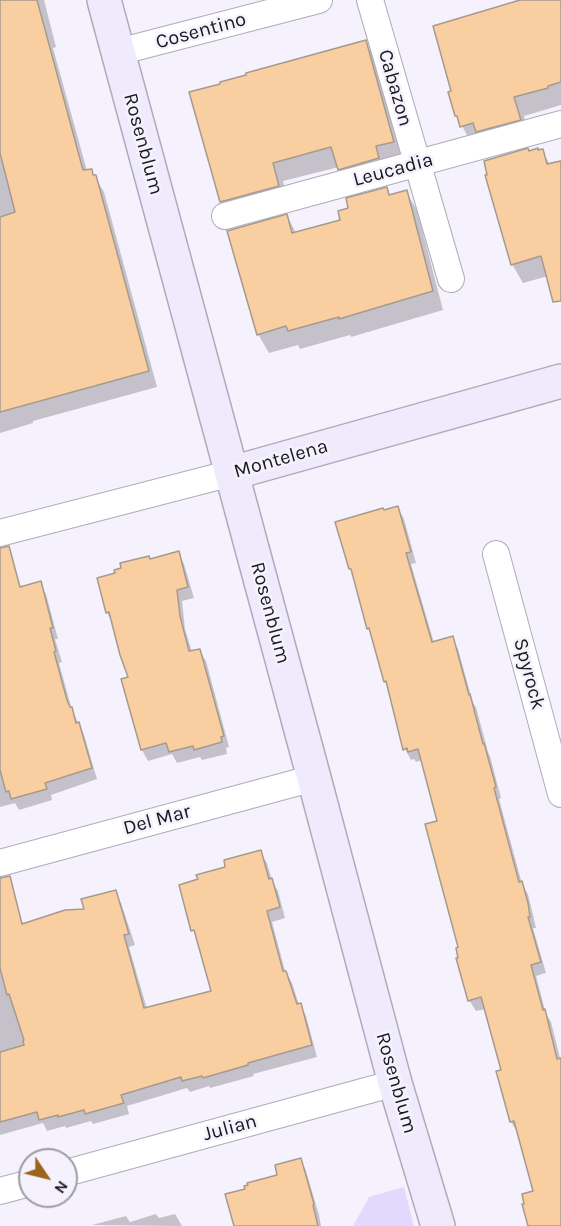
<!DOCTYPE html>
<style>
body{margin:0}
#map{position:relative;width:561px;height:1226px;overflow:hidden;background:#f5f2fd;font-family:Karla,sans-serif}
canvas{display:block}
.north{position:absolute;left:18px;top:1148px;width:60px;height:60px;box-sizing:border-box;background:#f5f2fd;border:2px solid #9d9ba4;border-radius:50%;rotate:125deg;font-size:16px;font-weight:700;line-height:24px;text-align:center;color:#19181e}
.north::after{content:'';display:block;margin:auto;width:21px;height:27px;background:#9b651e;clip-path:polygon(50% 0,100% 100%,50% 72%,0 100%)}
</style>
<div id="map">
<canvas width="561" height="1226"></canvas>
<div class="north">N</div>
</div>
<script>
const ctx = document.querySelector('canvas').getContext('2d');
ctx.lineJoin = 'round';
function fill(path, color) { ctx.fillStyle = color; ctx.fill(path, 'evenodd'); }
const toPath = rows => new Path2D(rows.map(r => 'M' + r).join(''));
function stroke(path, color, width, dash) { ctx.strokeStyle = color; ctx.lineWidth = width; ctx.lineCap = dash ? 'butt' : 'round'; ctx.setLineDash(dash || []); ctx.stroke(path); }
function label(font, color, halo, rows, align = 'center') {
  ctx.font = font + ' Karla,sans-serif'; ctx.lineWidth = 5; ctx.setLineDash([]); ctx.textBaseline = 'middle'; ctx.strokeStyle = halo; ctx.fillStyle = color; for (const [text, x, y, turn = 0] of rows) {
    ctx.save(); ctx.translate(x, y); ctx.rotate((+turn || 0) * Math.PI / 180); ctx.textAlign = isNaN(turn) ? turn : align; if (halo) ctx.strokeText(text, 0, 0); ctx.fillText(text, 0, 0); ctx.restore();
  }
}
const green = toPath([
 [404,1187,414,1226,353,1226,369,1197]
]);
const shadow = toPath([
 [0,0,44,0,56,47,53,48,87,171,91,171,104,192,157,387,33,421,33,423,0,433],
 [520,0,561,0,561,105,524,116,530,138,472,145,457,116,513,3,513,2],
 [365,42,376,61,403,160,350,188,339,167,283,181,289,204,232,220,221,202],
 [542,151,549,163,561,160,561,276,552,275,523,283,512,264,529,152],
 [386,189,390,196,406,192,417,210,443,310,351,337,350,335,300,349,298,345,269,353,258,334,287,216,296,233,342,221,350,209],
 [398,508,404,519,416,563,411,564,434,643,452,638,458,649,473,703,476,707,488,752,490,756,501,798,499,799,522,884,528,894,533,915,536,928,533,928,546,973,536,976,546,1014,551,1022,561,1062,561,1226,530,1226,535,1192,518,1133,511,1122,502,1071,486,1009,476,1011,469,1000,439,822,422,760,416,762,414,759,411,760,405,749,389,688,385,681,372,635,368,628,354,575,350,569,384,512],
 [178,553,184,564,194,598,182,601,185,629,192,652,199,650,206,661,229,747,226,748,227,754,202,760,200,757,177,763,172,754,148,761,142,750,130,678,113,623,107,613,99,579,117,574,150,560],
 [40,583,46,594,58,639,55,639,62,662,59,663,72,710,84,735,97,779,51,795,52,800,19,810,15,803,0,807,0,606],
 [260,852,267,863,272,881,278,891,285,918,272,922,285,971,292,983,299,1005,300,1005,306,1016,317,1057,253,1074,254,1076,210,1088,209,1086,190,1092,187,1088,127,1106,129,1114,93,1124,91,1121,66,1128,65,1126,47,1131,43,1123,0,1135,0,920,19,915,24,925,86,910,115,892,121,903,135,945,129,947,147,1009,212,992,199,940,193,930,227,868],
 [300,1160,306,1171,319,1215,321,1226,236,1226,247,1190,279,1176],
 [156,1214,159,1218,175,1214,182,1226,92,1225,126,1216,130,1222]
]);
const building = toPath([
 [0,0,37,0,83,170,92,169,93,175,96,175,149,371,0,412,0,217,15,212,0,153,0,0],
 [520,0,561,0,561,82,548,86,548,88,514,97,521,120,476,132,473,123,460,127,457,116,455,116,448,92,451,91,433,26,520,0],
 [366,40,394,142,376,146,379,158,338,170,331,147,273,163,279,186,220,202,189,92,220,84,220,82,246,75,246,73,366,40],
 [528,148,529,151,538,148,538,150,543,149,547,164,561,161,561,301,553,302,541,256,511,265,485,175,487,175,484,161,528,148],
 [387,187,389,195,407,190,433,291,339,319,339,317,288,331,286,326,257,335,227,231,287,214,292,233,340,220,338,211,348,208,346,198,387,187],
 [398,506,411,552,406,553,432,642,453,636,469,695,470,694,483,744,484,743,496,787,494,788,519,882,522,881,528,903,530,917,528,917,541,962,531,965,543,1010,545,1009,557,1059,561,1058,561,1226,528,1226,522,1204,524,1204,522,1194,533,1191,514,1121,510,1122,496,1071,501,1070,481,997,468,1001,456,958,458,958,456,948,458,947,425,824,437,821,418,749,408,752,407,748,403,750,386,681,384,682,369,628,367,629,351,569,349,569,335,522,383,508,384,510,398,506],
 [9,546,20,587,41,581,53,628,50,628,56,651,54,652,67,700,70,707,72,707,76,723,79,722,92,768,45,783,47,789,11,799,9,791,6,792,0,770,0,548,9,546],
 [179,551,188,587,177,590,180,616,189,651,200,649,224,736,221,737,222,742,194,750,193,746,169,752,166,743,141,750,121,679,128,677,120,655,109,612,106,613,97,578,115,573,114,570,121,568,120,563,149,556,150,559,179,551],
 [261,850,269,879,272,878,280,907,267,911,283,971,286,971,297,1004,301,1003,312,1045,248,1063,248,1065,203,1078,202,1076,182,1081,181,1077,121,1095,124,1103,85,1114,84,1110,58,1117,58,1115,39,1120,37,1112,0,1122,0,1052,24,1045,23,1041,24,1040,9,994,7,995,0,968,0,878,10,876,22,924,65,910,84,909,81,899,116,890,129,934,124,935,144,1008,211,991,194,930,191,931,179,885,198,879,196,875,225,867,224,860,261,850],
 [301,1158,314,1204,313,1205,318,1226,234,1226,225,1194,245,1189,244,1186,248,1185,247,1183,277,1175,275,1165,301,1158]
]);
const street = toPath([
 [370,0,451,279],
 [118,52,319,0],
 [225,216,561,124],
 [0,533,232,473],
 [496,554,561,794],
 [0,863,314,778],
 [66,1173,395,1083],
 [0,1191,30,1183]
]);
const secondary = toPath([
 [104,0,314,778,395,1083,438,1226],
 [232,473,561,381]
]);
const streetNames = [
 ["Cosentino",201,31,-15],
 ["Cabazon",395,88,74],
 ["Rosenblum",143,144,75],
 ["Leucadia",393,170,-15],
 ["Montelena",281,459,-16],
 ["Rosenblum",270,613,75],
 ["Spyrock",529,674,75],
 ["Del Mar",157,820,-15],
 ["Rosenblum",396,1083,74],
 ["Julian",230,1128,-15]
];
fill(green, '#e2d9fe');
fill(shadow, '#0003');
fill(building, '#f9cfa2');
stroke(building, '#a79a8d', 1.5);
stroke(street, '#aeabbb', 28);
stroke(secondary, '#aeabbb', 36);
stroke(street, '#fff', 26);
stroke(secondary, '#efebfd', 33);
label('20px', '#19181e', '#f5f2fd', streetNames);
</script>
